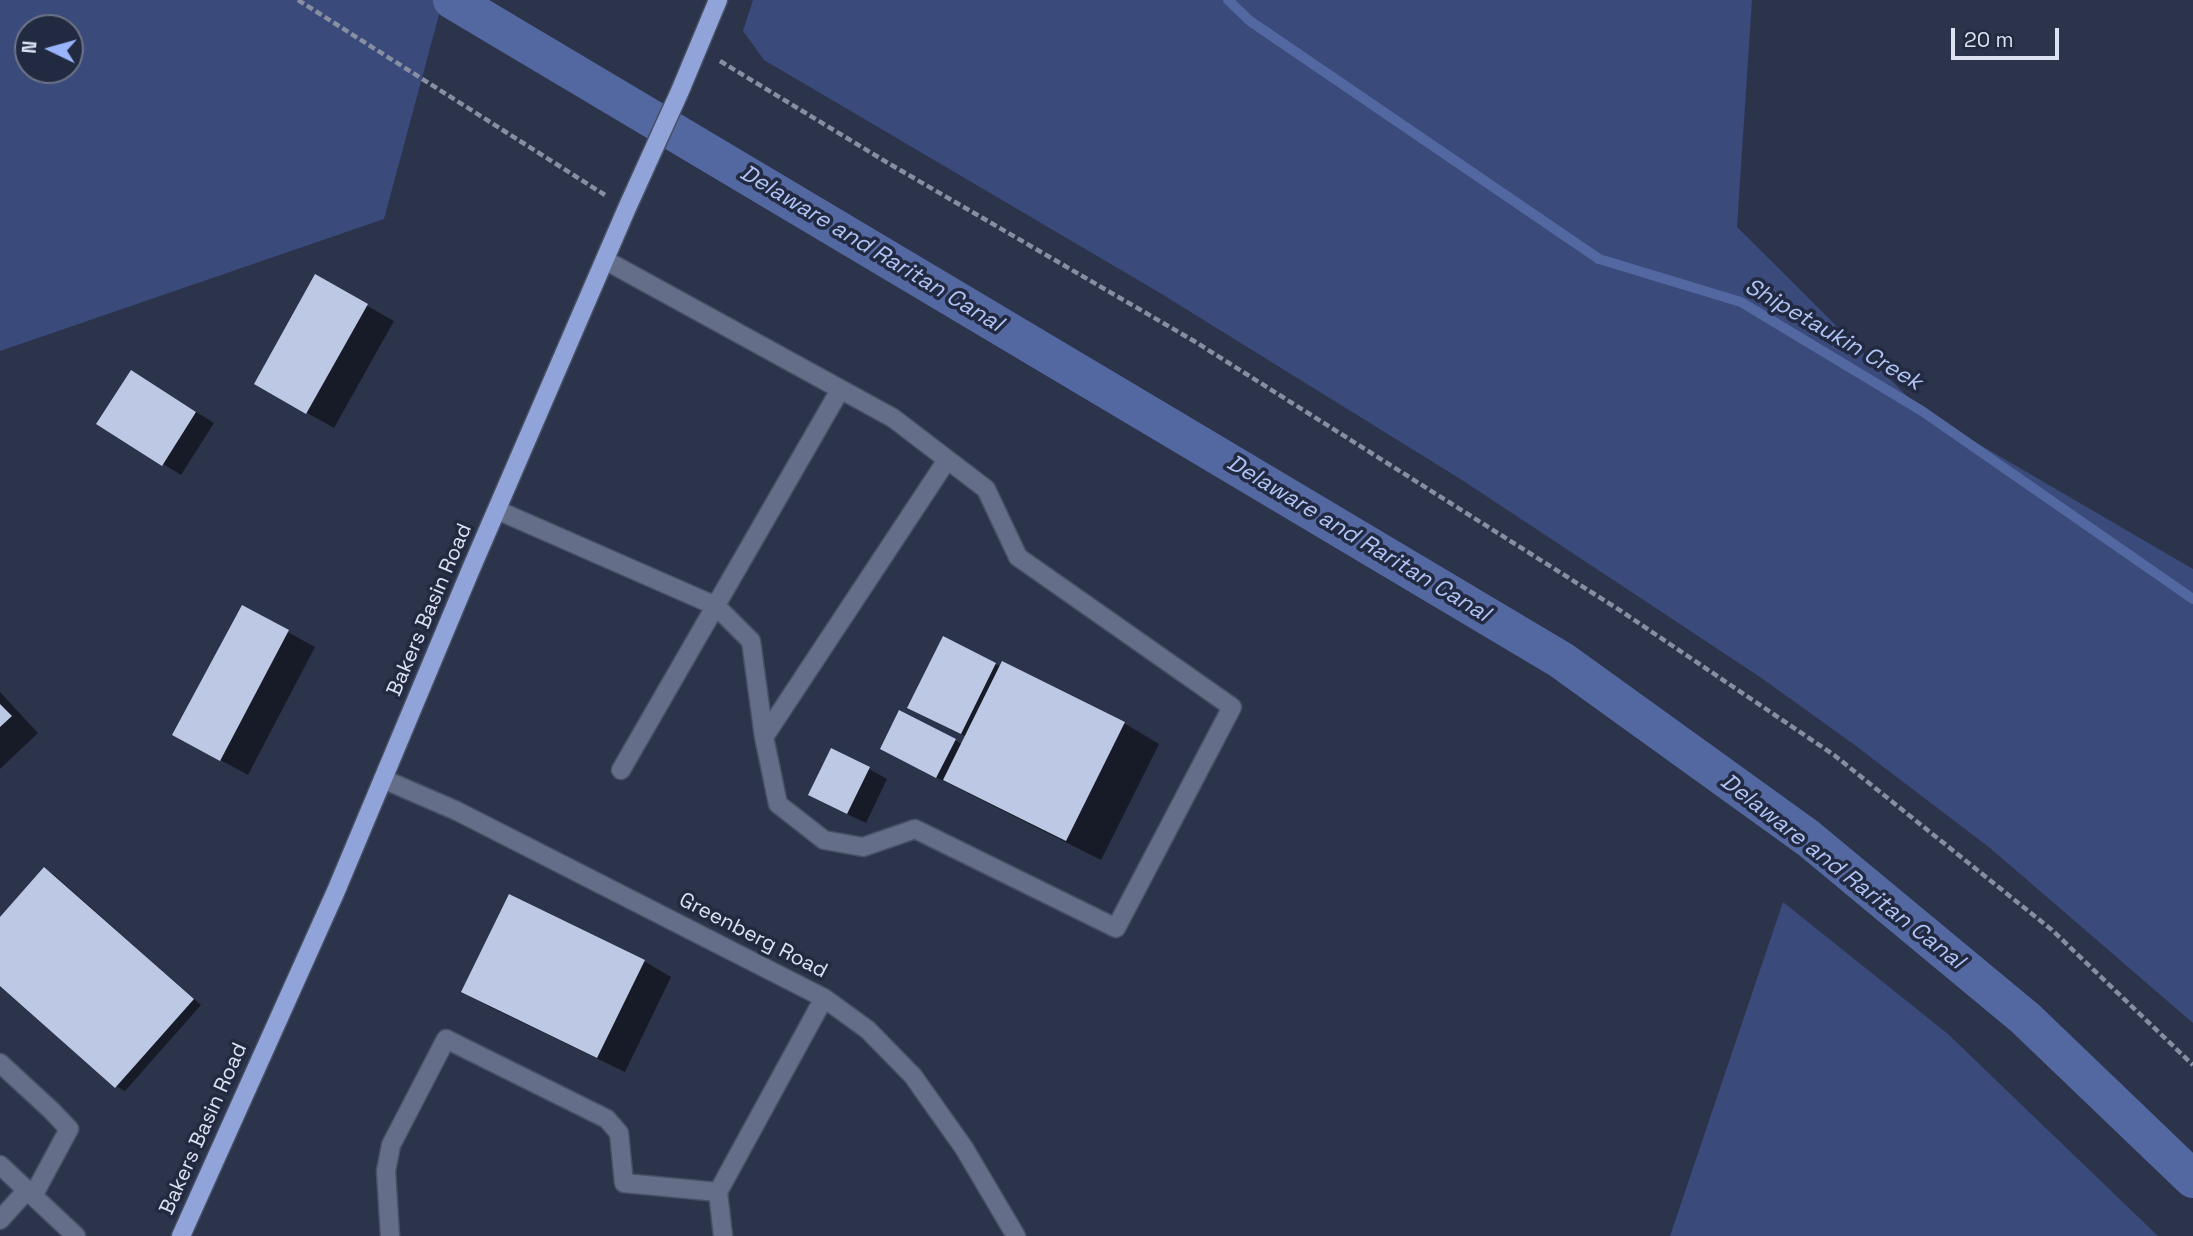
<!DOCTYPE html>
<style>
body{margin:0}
#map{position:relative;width:2193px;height:1236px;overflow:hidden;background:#2c344b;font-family:"Space Grotesk",sans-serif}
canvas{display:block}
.north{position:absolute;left:14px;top:14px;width:70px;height:70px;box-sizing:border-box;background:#222a41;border:2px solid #6c7487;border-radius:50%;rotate:275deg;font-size:19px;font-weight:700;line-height:28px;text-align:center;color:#dce2f1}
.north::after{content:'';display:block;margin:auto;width:24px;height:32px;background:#9ab5fd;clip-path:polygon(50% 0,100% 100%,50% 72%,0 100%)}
.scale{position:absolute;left:1951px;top:28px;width:108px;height:32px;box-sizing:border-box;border:4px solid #dce2f1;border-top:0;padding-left:9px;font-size:21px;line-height:24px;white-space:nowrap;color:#dce2f1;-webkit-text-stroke:5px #222a41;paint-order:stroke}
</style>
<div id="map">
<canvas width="2193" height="1236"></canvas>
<div class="north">N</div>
<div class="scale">20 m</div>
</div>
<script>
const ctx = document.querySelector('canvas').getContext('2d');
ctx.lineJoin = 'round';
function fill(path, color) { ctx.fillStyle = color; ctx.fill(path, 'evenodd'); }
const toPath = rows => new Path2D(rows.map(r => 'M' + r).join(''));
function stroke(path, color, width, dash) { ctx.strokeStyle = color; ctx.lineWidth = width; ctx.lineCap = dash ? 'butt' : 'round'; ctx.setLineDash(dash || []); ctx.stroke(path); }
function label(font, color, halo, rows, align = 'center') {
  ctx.font = font + ' "Space Grotesk",sans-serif'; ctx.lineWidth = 7; ctx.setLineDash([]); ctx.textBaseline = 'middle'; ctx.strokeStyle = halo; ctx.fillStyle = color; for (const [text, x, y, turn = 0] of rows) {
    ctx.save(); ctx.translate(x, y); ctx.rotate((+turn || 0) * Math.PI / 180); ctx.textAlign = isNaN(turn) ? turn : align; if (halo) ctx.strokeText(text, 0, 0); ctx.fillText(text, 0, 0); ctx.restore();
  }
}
const green = toPath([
 [0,0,443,0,384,219,0,351],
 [28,28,70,28,70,70,28,70],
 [753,0,1752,0,1737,227,1922,411,2193,569,2193,1023,1990,848,1852,743,1760,677,1462,480,1160,293,764,60,743,31],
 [1783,902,1948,1034,2158,1236,1670,1236]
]);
const shadow = toPath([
 [316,277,394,321,334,428,256,384],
 [132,372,214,423,181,475,99,424],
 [242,607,315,647,248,775,202,750],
 [943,638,1001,667,1124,723,1159,744,1101,860,900,759,955,740,963,745,967,737,928,718],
 [0,692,38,733,0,769],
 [869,769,887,779,866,823,828,805],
 [44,869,53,874,201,1005,125,1091,116,1086,0,983,0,919],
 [644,961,671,977,625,1072,490,1007,463,992]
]);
const stream = toPath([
 [1228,0,1250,21,1599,259,1741,302,1922,411,2193,599]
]);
const canal = toPath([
 [452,0,1561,660,1808,838,2025,1018,2193,1179]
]);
const building = toPath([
 [315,274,368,304,306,414,254,384],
 [131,370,196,412,162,466,96,424],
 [242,605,289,630,220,761,172,735],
 [943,636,996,663,961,734,907,708],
 [1002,661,1125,722,1066,841,943,780],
 [0,704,12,716,0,727],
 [899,710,956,739,936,778,880,749],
 [831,748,870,767,847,814,808,795],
 [44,867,194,999,115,1088,0,986,0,917],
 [509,894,645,960,597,1058,461,992]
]);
const path = toPath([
 [298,0,605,195],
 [720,61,888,163,1194,341,1618,609,1834,755,2052,930,2193,1065]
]);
const minor = toPath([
 [497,510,716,606,751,641,764,737,778,804,824,840,863,847,915,829,1116,928,1232,707,1018,557,986,489,893,418,605,260],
 [764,737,947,460],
 [621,770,840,390],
 [383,779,457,811,824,998,868,1030,913,1076,964,1148,1016,1236],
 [0,1063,51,1110,69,1129,33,1196],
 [0,1165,76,1236],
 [718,1192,723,1236],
 [0,1220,27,1190],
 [390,1236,386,1171,391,1145,446,1039,607,1119,619,1133,624,1183,718,1192,824,998]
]);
const major = toPath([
 [181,1236,336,891,471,569,627,208,680,91,718,0]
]);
const streetNames = [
 ["Bakers Basin Road",430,610,-67],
 ["Greenberg Road",753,936,27],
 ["Bakers Basin Road",204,1129,-66]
];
const waterNames = [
 ["Delaware and Raritan Canal",871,249,31],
 ["Shipetaukin Creek",1833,335,30],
 ["Delaware and Raritan Canal",1358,539,31],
 ["Delaware and Raritan Canal",1842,872,38]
];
fill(green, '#3a4a7a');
fill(shadow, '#0007');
stroke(stream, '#5367a0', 10);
stroke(canal, '#5367a0', 38);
fill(building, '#bdc8e5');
stroke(minor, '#485066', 21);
stroke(major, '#485066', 21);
stroke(path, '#878ea1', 4.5, [7, 3.5]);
stroke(minor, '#646e88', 18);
stroke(major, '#91a4d9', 18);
label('21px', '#dce2f1', '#222a41', streetNames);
label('italic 23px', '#b0c3f5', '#222a41', waterNames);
</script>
